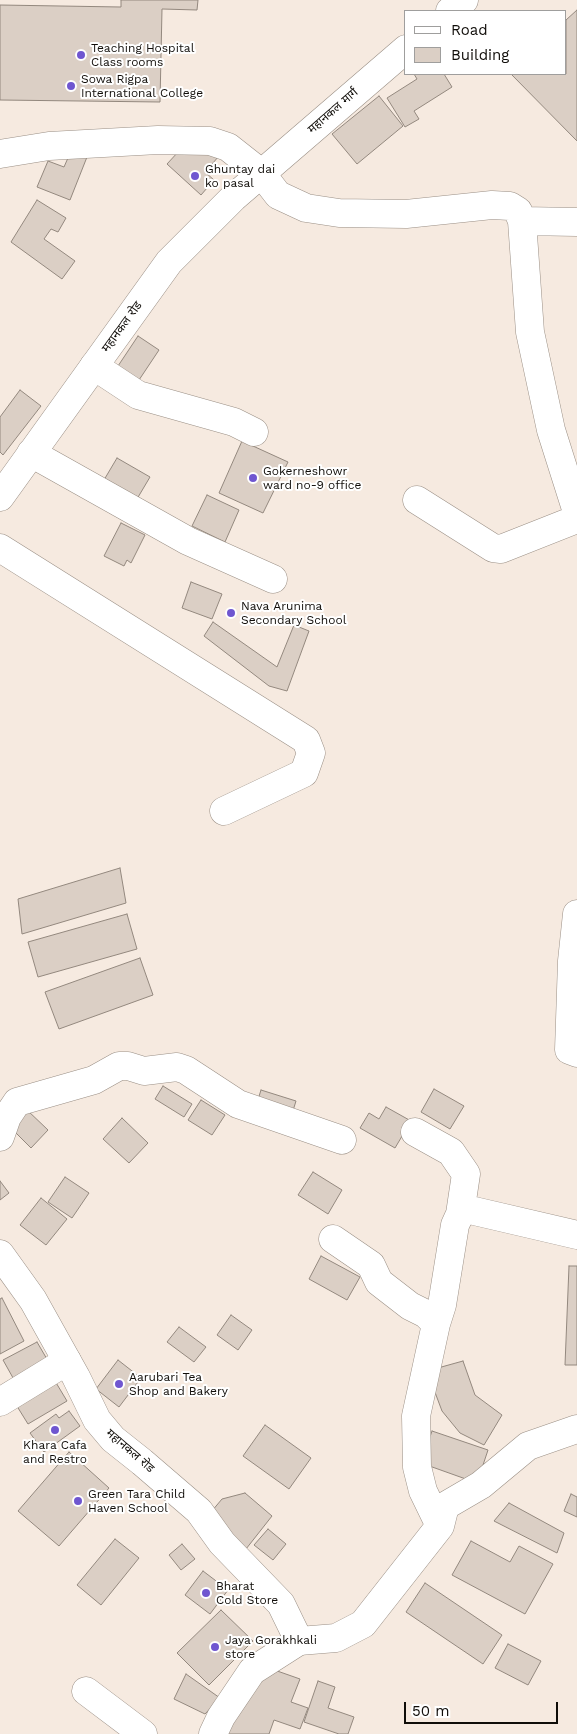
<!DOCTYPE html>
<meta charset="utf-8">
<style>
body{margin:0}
#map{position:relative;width:577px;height:1734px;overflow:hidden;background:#f6eae0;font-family:"Work Sans",sans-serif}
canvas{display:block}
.legend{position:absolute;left:404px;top:10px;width:162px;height:65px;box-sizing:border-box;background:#fff;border:1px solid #9f9e9d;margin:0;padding:6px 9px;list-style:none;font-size:15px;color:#100d09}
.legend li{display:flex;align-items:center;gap:10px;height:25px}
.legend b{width:25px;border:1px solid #9f9e9d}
.scale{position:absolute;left:404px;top:1702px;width:154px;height:22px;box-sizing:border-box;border:2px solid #100d09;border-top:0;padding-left:6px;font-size:15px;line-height:18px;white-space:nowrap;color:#100d09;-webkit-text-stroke:4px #fff;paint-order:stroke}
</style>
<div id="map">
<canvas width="577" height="1734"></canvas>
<ul class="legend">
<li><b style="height:6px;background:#fff"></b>Road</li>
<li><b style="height:14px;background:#dbcfc5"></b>Building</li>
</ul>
<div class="scale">50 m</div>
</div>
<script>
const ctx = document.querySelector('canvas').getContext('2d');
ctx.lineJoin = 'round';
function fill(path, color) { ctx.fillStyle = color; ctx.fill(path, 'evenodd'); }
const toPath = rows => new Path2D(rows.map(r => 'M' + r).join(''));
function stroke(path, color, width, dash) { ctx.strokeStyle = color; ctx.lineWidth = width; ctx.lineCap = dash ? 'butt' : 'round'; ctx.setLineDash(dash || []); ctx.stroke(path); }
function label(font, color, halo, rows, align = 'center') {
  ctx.font = font + ' "Work Sans","Noto Sans Devanagari",sans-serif'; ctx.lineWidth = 4; ctx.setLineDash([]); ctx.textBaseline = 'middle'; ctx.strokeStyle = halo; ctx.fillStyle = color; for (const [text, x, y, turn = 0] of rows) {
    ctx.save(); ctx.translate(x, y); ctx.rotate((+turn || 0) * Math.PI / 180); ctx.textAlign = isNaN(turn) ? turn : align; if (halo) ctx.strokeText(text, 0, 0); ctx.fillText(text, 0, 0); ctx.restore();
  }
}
const building = toPath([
 [121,0,198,0,197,10,162,9,160,102,0,100,0,5,121,7,121,0],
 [577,10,577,141,511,74,566,74,566,20,577,10],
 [414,74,444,74,452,87,414,111,419,119,405,127,387,98,417,79,414,74],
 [379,96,403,126,357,164,332,134,379,96],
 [71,151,87,157,70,200,37,187,48,161,64,167,71,151],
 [179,151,219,156,205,172,214,180,201,195,167,164,179,151],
 [37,200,66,218,58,232,51,229,44,239,75,261,62,279,11,242,37,200],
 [138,336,159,350,139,380,118,366,138,336],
 [20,390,41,406,3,455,0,452,0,417,20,390],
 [242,441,288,462,263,513,219,493,242,441],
 [117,458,150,477,134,504,101,485,117,458],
 [207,495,239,510,225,542,192,526,207,495],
 [121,523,145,535,131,563,127,560,124,566,104,556,121,523],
 [191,582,222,594,212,619,182,608,191,582],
 [213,622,277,667,294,625,309,631,287,691,269,686,204,636,213,622],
 [120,868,126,903,22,934,18,899,120,868],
 [127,914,137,949,38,977,28,942,127,914],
 [140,958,153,995,59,1029,45,992,140,958],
 [163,1086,192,1104,184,1117,155,1099,163,1086],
 [434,1089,464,1106,450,1129,421,1112,434,1089],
 [261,1090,296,1101,291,1117,256,1106,261,1090],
 [201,1100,225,1115,212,1135,188,1120,201,1100],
 [386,1107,411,1121,395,1148,360,1128,369,1113,379,1119,386,1107],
 [26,1109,48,1130,31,1148,9,1126,26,1109],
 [122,1118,148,1143,129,1163,103,1139,122,1118],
 [313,1172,342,1190,328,1214,298,1195,313,1172],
 [65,1177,89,1193,72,1218,48,1202,65,1177],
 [0,1181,9,1193,0,1200,0,1181],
 [41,1198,67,1219,46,1245,20,1225,41,1198],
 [321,1256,360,1277,347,1300,309,1279,321,1256],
 [569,1266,577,1266,577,1365,565,1365,569,1266],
 [2,1298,24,1341,0,1354,0,1299,2,1298],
 [231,1315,252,1330,238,1350,217,1335,231,1315],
 [179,1327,206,1347,194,1362,167,1342,179,1327],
 [37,1342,51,1366,17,1385,3,1360,37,1342],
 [118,1360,141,1378,119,1407,96,1389,118,1360],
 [463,1361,475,1395,502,1415,484,1445,460,1433,442,1411,427,1371,463,1361],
 [52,1376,67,1401,28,1424,15,1403,52,1376],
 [69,1411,80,1426,44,1452,30,1433,56,1414,59,1418,69,1411],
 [265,1425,311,1458,289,1489,243,1456,265,1425],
 [432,1431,488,1450,477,1483,421,1463,432,1431],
 [69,1452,109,1488,59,1546,18,1511,69,1452],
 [245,1493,272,1516,246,1549,206,1518,222,1499,245,1493],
 [571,1494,577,1497,577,1517,564,1511,571,1494],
 [509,1503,564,1533,557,1553,494,1521,509,1503],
 [268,1529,286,1544,273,1560,254,1545,268,1529],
 [115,1539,139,1558,101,1605,77,1585,115,1539],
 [471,1541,510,1562,519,1546,553,1564,525,1614,452,1575,471,1541],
 [182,1544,195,1559,181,1570,169,1555,182,1544],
 [203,1571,228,1590,210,1614,185,1595,203,1571],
 [425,1583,502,1635,483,1664,406,1612,425,1583],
 [221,1610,253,1641,209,1685,177,1653,221,1610],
 [508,1644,541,1661,528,1685,495,1668,508,1644],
 [263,1666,300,1679,291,1702,308,1708,300,1729,274,1720,269,1734,226,1734,263,1666],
 [186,1674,220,1698,205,1714,174,1699,186,1674],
 [318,1681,335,1687,328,1708,354,1717,348,1734,339,1734,304,1722,318,1681]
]);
const minor = toPath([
 [0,154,49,146,158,140,210,141,228,147,261,173,278,195,306,208,339,213,406,214,492,205,510,206,518,211,522,221,530,332,551,430,577,512],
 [522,221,577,222],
 [94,366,138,395,234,422,254,432],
 [31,453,188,541,273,579],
 [417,500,493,548,501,549,577,519],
 [0,548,306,740,311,753,304,773,224,811],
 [577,914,572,961,569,1050,577,1053],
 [415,1132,451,1152,466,1174,460,1214],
 [0,1137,7,1117,17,1102,94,1080,119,1066,128,1066,144,1071,177,1067,186,1070,238,1104,342,1140],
 [333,1239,371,1265,379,1282,410,1306,426,1314,436,1324,416,1416,417,1467,423,1491,440,1526],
 [436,1324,442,1305,455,1225,460,1214,470,1210,577,1235],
 [0,1402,67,1361],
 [299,1641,336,1638,363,1624,440,1526,445,1506,481,1485,528,1446,577,1429],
 [86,1691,143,1734]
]);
const major = toPath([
 [450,11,464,0],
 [0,497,169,262,233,198,406,49],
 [0,1254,33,1300,76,1377,97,1420,113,1439,142,1462,199,1511,222,1543,281,1604,299,1641,252,1671,221,1717,213,1734]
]);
const markers = [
 [81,55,5,"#6f56d0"],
 [71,86,5,"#6f56d0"],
 [195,176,5,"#6f56d0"],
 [253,478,5,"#6f56d0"],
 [231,613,5,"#6f56d0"],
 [119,1384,5,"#6f56d0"],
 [55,1430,5,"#6f56d0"],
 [78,1501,5,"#6f56d0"],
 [206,1593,5,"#6f56d0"],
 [215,1647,5,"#6f56d0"]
];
const poiNames = [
 ["Teaching Hospital",91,48],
 ["Class rooms",91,62],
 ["Sowa Rigpa",81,79],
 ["International College",81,93],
 ["Ghuntay dai",205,169],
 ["ko pasal",205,183],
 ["Gokerneshowr",263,471],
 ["ward no-9 office",263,485],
 ["Nava Arunima",241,606],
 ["Secondary School",241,620],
 ["Aarubari Tea",129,1377],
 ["Shop and Bakery",129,1391],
 ["Khara Cafa",55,1445,"center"],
 ["and Restro",55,1459,"center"],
 ["Green Tara Child",88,1494],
 ["Haven School",88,1508],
 ["Bharat",216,1586],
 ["Cold Store",216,1600],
 ["Jaya Gorakhkali",225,1640],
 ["store",225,1654]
];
const streetNames = [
 ["महानकल मार्ग",333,111,-41],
 ["महानकल रोड",122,327,-54],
 ["महानकल रोड",130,1451,41]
];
fill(building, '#dbcfc5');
stroke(building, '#93887e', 1);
stroke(minor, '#9a8f85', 29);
stroke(major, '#9a8f85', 29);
stroke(minor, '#fff', 28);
stroke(major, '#fff', 28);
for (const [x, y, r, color] of markers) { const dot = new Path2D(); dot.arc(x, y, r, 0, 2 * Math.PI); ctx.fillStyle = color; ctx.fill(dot); stroke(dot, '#fff', 2); }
label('12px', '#100d09', '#fff', poiNames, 'left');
label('12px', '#100d09', '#fff', streetNames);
</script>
